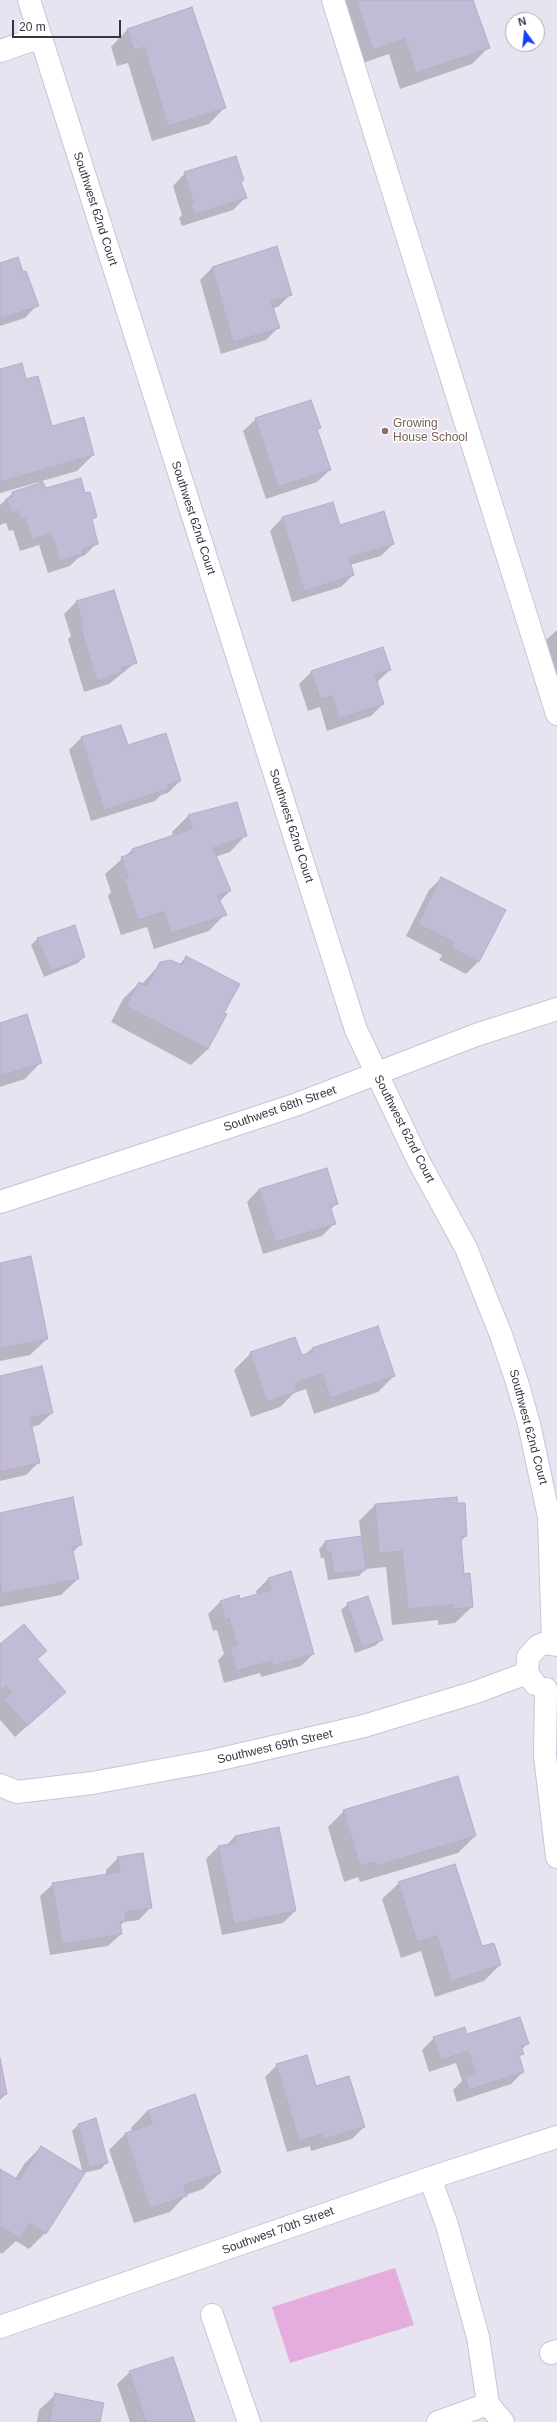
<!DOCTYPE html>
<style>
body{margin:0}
#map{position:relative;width:557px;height:2422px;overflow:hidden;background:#e8e3f1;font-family:Helvetica,sans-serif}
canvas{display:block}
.north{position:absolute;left:505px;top:12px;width:40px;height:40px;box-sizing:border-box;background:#fff;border:1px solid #afadb3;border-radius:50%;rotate:345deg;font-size:11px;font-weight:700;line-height:16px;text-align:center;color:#373342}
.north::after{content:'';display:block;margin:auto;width:14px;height:18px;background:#1640f4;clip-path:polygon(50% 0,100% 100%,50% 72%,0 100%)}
.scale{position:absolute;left:12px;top:20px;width:109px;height:18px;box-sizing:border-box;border:2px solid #373342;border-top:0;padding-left:5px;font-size:12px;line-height:14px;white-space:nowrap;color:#373342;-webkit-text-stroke:3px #fff;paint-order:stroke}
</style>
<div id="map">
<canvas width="557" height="2422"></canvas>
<div class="north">N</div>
<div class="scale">20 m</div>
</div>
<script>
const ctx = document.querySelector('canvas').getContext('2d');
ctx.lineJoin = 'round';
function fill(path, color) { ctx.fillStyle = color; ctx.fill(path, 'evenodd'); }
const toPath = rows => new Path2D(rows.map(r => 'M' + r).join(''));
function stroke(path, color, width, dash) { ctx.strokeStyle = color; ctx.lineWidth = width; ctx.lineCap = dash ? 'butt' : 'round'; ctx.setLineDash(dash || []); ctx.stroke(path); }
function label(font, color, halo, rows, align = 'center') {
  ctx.font = font + ' Helvetica,sans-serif'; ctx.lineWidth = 3; ctx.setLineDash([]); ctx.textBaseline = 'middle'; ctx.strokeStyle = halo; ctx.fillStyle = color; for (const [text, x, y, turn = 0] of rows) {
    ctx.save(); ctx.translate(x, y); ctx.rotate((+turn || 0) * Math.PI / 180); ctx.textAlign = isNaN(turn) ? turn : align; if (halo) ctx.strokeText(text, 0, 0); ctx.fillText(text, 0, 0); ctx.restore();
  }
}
const green = toPath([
 [395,2268,414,2325,290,2363,272,2307]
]);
const shadow = toPath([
 [334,0,472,0,489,47,472,64,400,89,389,54,357,65],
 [191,8,225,107,209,124,152,141,128,63,117,66,111,47,127,30],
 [185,173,240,183,245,198,233,210,182,226,179,218,182,215,173,186],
 [0,264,37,305,25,318,0,326],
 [212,268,291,294,279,306,272,309,278,328,266,340,221,354,200,280],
 [0,370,26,380,52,427,93,455,77,471,42,481,45,490,85,495,96,517,91,521,97,543,85,555,78,558,70,566,48,573,39,545,20,551,13,530,9,531,6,523,0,525,0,505,13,493,40,484,39,482,0,493],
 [256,419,320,428,317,431,330,470,317,482,266,499,243,431],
 [332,503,340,526,393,544,381,556,350,565,353,575,341,587,292,602,270,531,282,518],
 [76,602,135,663,109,684,84,692,68,639,71,636,64,614],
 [557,630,557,722,535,650],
 [383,649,390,670,376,683,383,704,371,716,327,731,320,707,308,711,299,684,311,672],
 [120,726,127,747,180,781,168,793,161,795,155,801,91,821,69,750,81,738],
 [188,816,246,835,230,852,215,857,230,891,219,902,225,914,209,931,154,949,147,927,121,935,108,896,111,892,105,874,132,850,173,836,172,832],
 [442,878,504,910,478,962,466,974,439,960,442,955,406,936,429,890],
 [74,927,84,957,78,963,44,977,31,945,37,939],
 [186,957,223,1014,208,1049,191,1065,111,1022,123,999,139,983,142,984,161,963,179,965],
 [0,1024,41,1062,25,1079,0,1087],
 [259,1189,337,1203,330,1210,334,1224,322,1236,263,1254,247,1202],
 [0,1264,47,1339,30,1355,0,1361],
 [377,1327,394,1376,378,1392,314,1414,306,1389,294,1393,280,1407,251,1417,234,1370,251,1353,301,1357,312,1349],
 [0,1377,52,1413,39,1425,31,1427,38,1463,26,1475,0,1481],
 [376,1504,456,1505,466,1536,460,1542,463,1575,472,1607,455,1623,438,1625,438,1620,392,1625,386,1567,366,1569,359,1576,328,1580,324,1558,321,1558,319,1549,325,1542,361,1537,359,1521],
 [0,1514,81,1544,72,1553,78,1579,61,1595,0,1607],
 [290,1572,313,1654,301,1666,261,1677,260,1673,224,1683,218,1660,224,1654,217,1630,213,1631,208,1614,220,1602,240,1600,257,1595,256,1591,268,1579],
 [348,1604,381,1640,375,1646,355,1653,341,1610],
 [0,1646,46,1651,37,1660,65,1692,15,1737,0,1720],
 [344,1811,475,1836,458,1853,360,1882,358,1877,344,1882,328,1827],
 [235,1836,295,1911,283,1923,222,1935,206,1859,218,1847,226,1846],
 [118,1858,151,1907,139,1920,124,1922,119,1926,121,1934,108,1946,50,1955,40,1896,53,1884,106,1875,106,1870],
 [399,1883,481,1948,500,1965,484,1981,435,1997,421,1951,401,1958,382,1899],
 [466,2035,527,2044,521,2050,523,2054,518,2058,523,2072,511,2084,457,2102,453,2090,462,2081,456,2063,429,2072,422,2050,434,2038],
 [0,2064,6,2094,0,2100],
 [277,2065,315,2087,364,2127,352,2139,311,2151,310,2146,287,2152,265,2077],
 [147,2111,220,2173,203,2189,186,2195,170,2212,134,2223,109,2150,126,2133,132,2131,131,2128],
 [96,2120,107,2162,101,2169,83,2173,45,2233,29,2249,16,2241,2,2254,0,2252,0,2170,15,2179,25,2163,41,2147,83,2174,72,2131,78,2125],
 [130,2372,194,2422,130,2422,117,2384],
 [56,2394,99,2422,37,2422,39,2410]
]);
const building = toPath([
 [356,0,473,0,490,48,416,73,405,39,373,50,356,0],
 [192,7,226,108,168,126,144,47,134,51,127,29,192,7],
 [236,156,244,180,241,182,247,198,194,215,191,205,194,204,184,172,236,156],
 [277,246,292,295,271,301,280,328,233,342,212,267,277,246],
 [18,257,23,272,26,271,39,306,0,319,0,263,18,257],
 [22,363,26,379,38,376,52,426,84,417,94,455,0,482,0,369,22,363],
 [311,400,321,428,317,429,331,470,278,487,255,418,311,400],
 [81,478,85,493,90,492,97,517,92,519,98,544,82,549,83,554,60,561,51,533,32,540,25,518,21,519,18,511,11,513,6,499,13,496,12,492,43,482,46,488,81,478],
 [333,502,340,525,384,511,394,544,349,558,354,575,304,591,282,517,333,502],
 [114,590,137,663,121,668,123,672,97,681,80,626,83,624,76,601,114,590],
 [383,647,391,670,375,675,384,704,339,719,332,696,320,699,311,671,383,647],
 [121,725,128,745,166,733,181,781,167,785,168,789,104,810,81,737,121,725],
 [237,802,247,836,213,848,231,891,217,895,227,915,171,933,164,912,138,920,124,879,128,877,121,857,133,853,132,849,192,829,188,815,237,802],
 [441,877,506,910,479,962,451,948,454,942,418,924,441,877],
 [75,925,85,957,51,971,37,938,75,925],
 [186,956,240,984,224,1013,227,1014,208,1049,126,1006,139,982,147,986,160,962,171,960,182,965,186,956],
 [27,1014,42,1063,0,1076,0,1023,27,1014],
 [327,1168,338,1204,330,1206,336,1224,275,1242,259,1189,327,1168],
 [31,1256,48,1339,0,1349,0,1263,31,1256],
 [378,1326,395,1376,330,1398,322,1374,295,1383,298,1391,267,1402,250,1352,295,1337,302,1355,313,1352,312,1348,378,1326],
 [42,1366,53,1413,30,1418,40,1463,0,1472,0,1376,42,1366],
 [73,1497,82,1545,72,1547,79,1579,2,1594,0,1582,0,1513,73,1497],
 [457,1497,457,1503,465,1503,467,1536,461,1537,464,1574,470,1573,473,1607,454,1609,454,1605,408,1609,402,1551,379,1553,375,1504,457,1497],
 [362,1536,366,1570,334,1574,331,1552,327,1552,325,1541,362,1536],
 [291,1571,314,1654,273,1666,272,1661,236,1671,230,1647,237,1645,229,1618,225,1619,220,1601,239,1595,240,1599,271,1590,268,1578,291,1571],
 [368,1596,383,1640,362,1647,347,1603,368,1596],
 [24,1624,47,1651,37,1659,66,1692,27,1726,4,1699,11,1693,6,1686,0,1691,0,1644,24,1624],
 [458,1776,476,1836,376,1866,375,1862,360,1866,343,1810,458,1776],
 [279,1827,296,1911,234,1924,218,1846,236,1843,235,1836,279,1827],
 [143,1853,152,1908,125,1912,126,1921,120,1922,122,1934,62,1944,52,1883,120,1872,117,1857,143,1853],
 [455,1864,482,1946,494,1943,501,1965,451,1981,437,1936,417,1942,398,1882,455,1864],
 [520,2017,529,2044,521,2046,524,2054,519,2055,524,2072,469,2090,465,2077,476,2074,468,2051,441,2060,433,2037,465,2027,467,2034,520,2017],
 [307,2055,316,2086,349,2076,365,2127,323,2139,322,2134,299,2141,276,2064,307,2055],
 [0,2058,7,2094,0,2096,0,2058],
 [195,2094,221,2173,184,2185,187,2196,150,2208,125,2133,152,2124,147,2111,195,2094],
 [96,2118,108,2163,89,2168,78,2124,96,2118],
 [41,2146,85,2173,46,2234,30,2223,20,2238,0,2226,0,2169,19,2180,41,2146],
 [173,2357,195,2422,146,2422,129,2371,173,2357],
 [55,2393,104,2403,100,2422,49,2422,55,2393]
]);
const minor = toPath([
 [29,0,356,1030,418,1160,466,1248,501,1335,517,1382,529,1424,549,1517,553,1644],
 [333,0,557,714],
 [0,51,41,37],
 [0,1202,295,1105,476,1035,557,1009],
 [535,1684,527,1673,528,1657,538,1646,545,1643,557,1645],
 [546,1689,545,1756,557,1857],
 [0,1785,17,1792,92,1783,212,1761,364,1726,476,1692,527,1673],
 [430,2178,447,2225,478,2337,488,2404],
 [212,2315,249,2422],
 [0,2327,430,2178,557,2137],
 [551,2353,557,2351],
 [438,2422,488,2404,503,2422]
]);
const markers = [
 [385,431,4,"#8d6e63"]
];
const streetNames = [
 ["Southwest 62nd Court",95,209,72],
 ["Southwest 62nd Court",193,518,72],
 ["Southwest 62nd Court",291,826,72],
 ["Southwest 68th Street",280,1109,-19],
 ["Southwest 62nd Court",404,1129,63],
 ["Southwest 62nd Court",528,1427,75],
 ["Southwest 69th Street",275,1747,-13],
 ["Southwest 70th Street",278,2231,-20]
];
const educationNames = [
 ["Growing",393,424],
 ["House School",393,438]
];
fill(green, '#e5acde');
fill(shadow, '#0003');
fill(building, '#c2bbd5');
stroke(building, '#b5accd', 1);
stroke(minor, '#cac3da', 24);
stroke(minor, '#fff', 22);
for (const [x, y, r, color] of markers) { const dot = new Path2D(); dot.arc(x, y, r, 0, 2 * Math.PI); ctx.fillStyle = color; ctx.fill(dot); stroke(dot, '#fff', 1.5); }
label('12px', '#373342', '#fff', streetNames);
label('12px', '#785e54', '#fff', educationNames, 'left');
</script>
